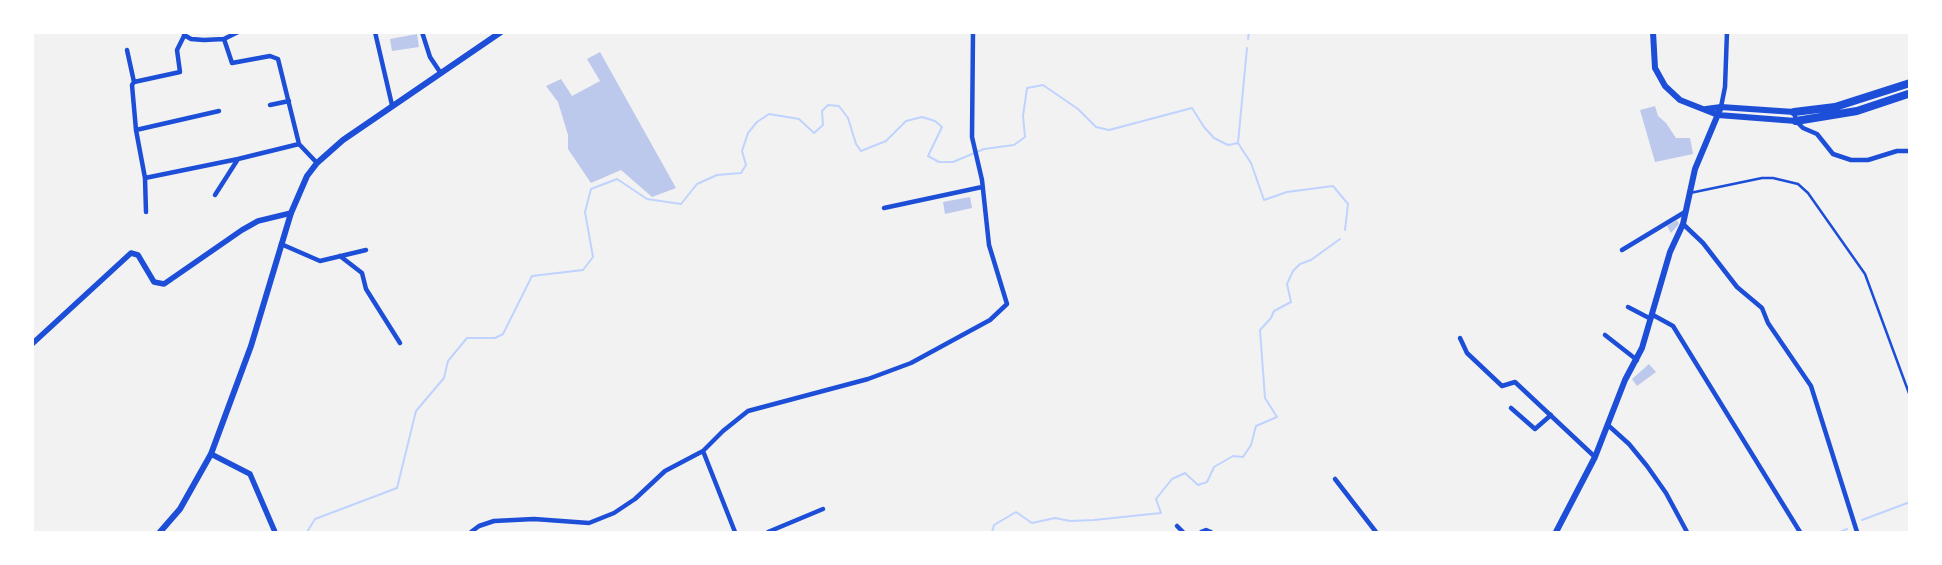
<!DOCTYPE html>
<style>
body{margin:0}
#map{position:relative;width:1942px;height:565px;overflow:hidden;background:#f2f2f2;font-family:Ubuntu,sans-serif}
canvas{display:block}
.frame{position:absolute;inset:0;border:34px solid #fff;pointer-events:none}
</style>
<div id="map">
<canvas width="1942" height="565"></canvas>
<div class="frame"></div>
</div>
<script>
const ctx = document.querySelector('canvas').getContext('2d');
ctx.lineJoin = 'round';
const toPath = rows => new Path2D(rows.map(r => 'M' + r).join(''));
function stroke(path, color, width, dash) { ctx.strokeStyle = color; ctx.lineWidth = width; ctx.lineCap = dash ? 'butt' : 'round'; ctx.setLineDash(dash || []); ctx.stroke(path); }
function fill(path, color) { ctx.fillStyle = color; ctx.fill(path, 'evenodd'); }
const stream = toPath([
 [1248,39,1249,32],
 [1238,143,1251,163,1264,200,1287,192,1333,186,1348,204,1345,230],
 [1238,143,1247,48],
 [1862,520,1910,502],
 [307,532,315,519,397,488,416,411,444,378,448,361,467,338,495,338,503,334,532,276,583,270,593,257,585,212,591,189,617,179,647,199,681,204,697,184,717,175,741,173,746,165,742,151,748,133,757,122,769,114,799,119,814,133,823,125,822,111,828,105,839,106,848,118,856,144,861,151,886,141,906,121,922,117,935,121,942,127,928,156,939,162,953,162,984,149,1014,145,1025,137,1023,116,1027,88,1043,85,1078,109,1096,127,1109,130,1192,108,1204,127,1214,138,1228,145,1238,143],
 [992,532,994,525,1016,512,1032,523,1055,518,1070,521,1094,520,1161,513,1156,499,1172,479,1185,473,1198,485,1207,482,1214,467,1233,456,1243,457,1251,445,1256,426,1277,417,1265,398,1260,330,1271,318,1274,311,1291,302,1287,284,1293,271,1300,264,1311,260,1340,239],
 [1840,532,1847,529]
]);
const building = toPath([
 [417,34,419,47,392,51,390,39],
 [600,52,676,188,652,197,621,170,591,183,568,149,568,135,558,102,546,86,561,79,572,96,600,81,587,59],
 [1655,106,1658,116,1666,123,1676,138,1690,138,1693,154,1655,162,1640,110],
 [970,197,972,208,945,214,943,202],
 [1677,220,1679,224,1671,233,1667,226],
 [1649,364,1656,372,1637,386,1632,379]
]);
const service = toPath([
 [1690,193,1762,178,1773,178,1798,184,1808,193,1865,274,1910,396]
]);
const minor = toPath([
 [375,32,392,105],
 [422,32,430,57,440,72],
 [184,35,191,39,204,40,224,39,238,32],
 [224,39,232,63,270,56,278,59,299,144,317,163],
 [127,50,134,82],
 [270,105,289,101],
 [1721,107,1725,87,1727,32],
 [1794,112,1796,121,1803,128,1817,134,1833,154,1851,160,1868,160,1897,151,1910,151],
 [136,130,219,111],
 [145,178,238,159,299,144],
 [215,195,238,159],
 [884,208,982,187],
 [146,212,145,178,136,130,132,85,134,82,180,72,177,50,186,32],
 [1683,224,1703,243,1737,287,1762,308,1768,323,1811,386,1857,532],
 [281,244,320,261,366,250],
 [1622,250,1685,212],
 [340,256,362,273,366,289,400,343],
 [1628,307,1651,319],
 [1653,315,1673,326,1800,532],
 [1605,335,1637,360],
 [1460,338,1467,353,1502,386,1515,382,1595,457],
 [1511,408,1535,429,1551,415],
 [1609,426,1629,444,1647,466,1666,493,1687,532],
 [703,451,735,532],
 [1335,479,1376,532],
 [1177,526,1183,532],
 [471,532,479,526,494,521,534,519,589,523,614,513,635,499,665,471,703,451,723,431,748,411,868,379,911,363,990,320,1007,304,989,245,982,180,972,137,973,32],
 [768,532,823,509],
 [1201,532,1206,530,1211,532]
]);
const tertiary = toPath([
 [32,344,131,253,138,255,154,282,164,284,242,230,258,221,291,213],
 [211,454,250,474,275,532]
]);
const secondary = toPath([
 [1653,32,1655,68,1665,86,1680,100,1718,115,1796,121],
 [1706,109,1721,107,1794,112],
 [160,532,180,509,211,454,251,346,291,213,307,176,317,163,343,140,501,32],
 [1556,532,1595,457,1625,380,1642,348,1670,252,1683,224,1695,169,1721,107]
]);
const motorway = toPath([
 [1794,112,1835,107,1910,83],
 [1796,121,1857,111,1908,94]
]);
stroke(stream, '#bfd3fe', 2);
fill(building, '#bdc9ec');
stroke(service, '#1d4ed8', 2.5);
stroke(minor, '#1d4ed8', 4.5);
stroke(tertiary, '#1d4ed8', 5.5);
stroke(secondary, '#1d4ed8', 6);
stroke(motorway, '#1d4ed8', 8);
</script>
